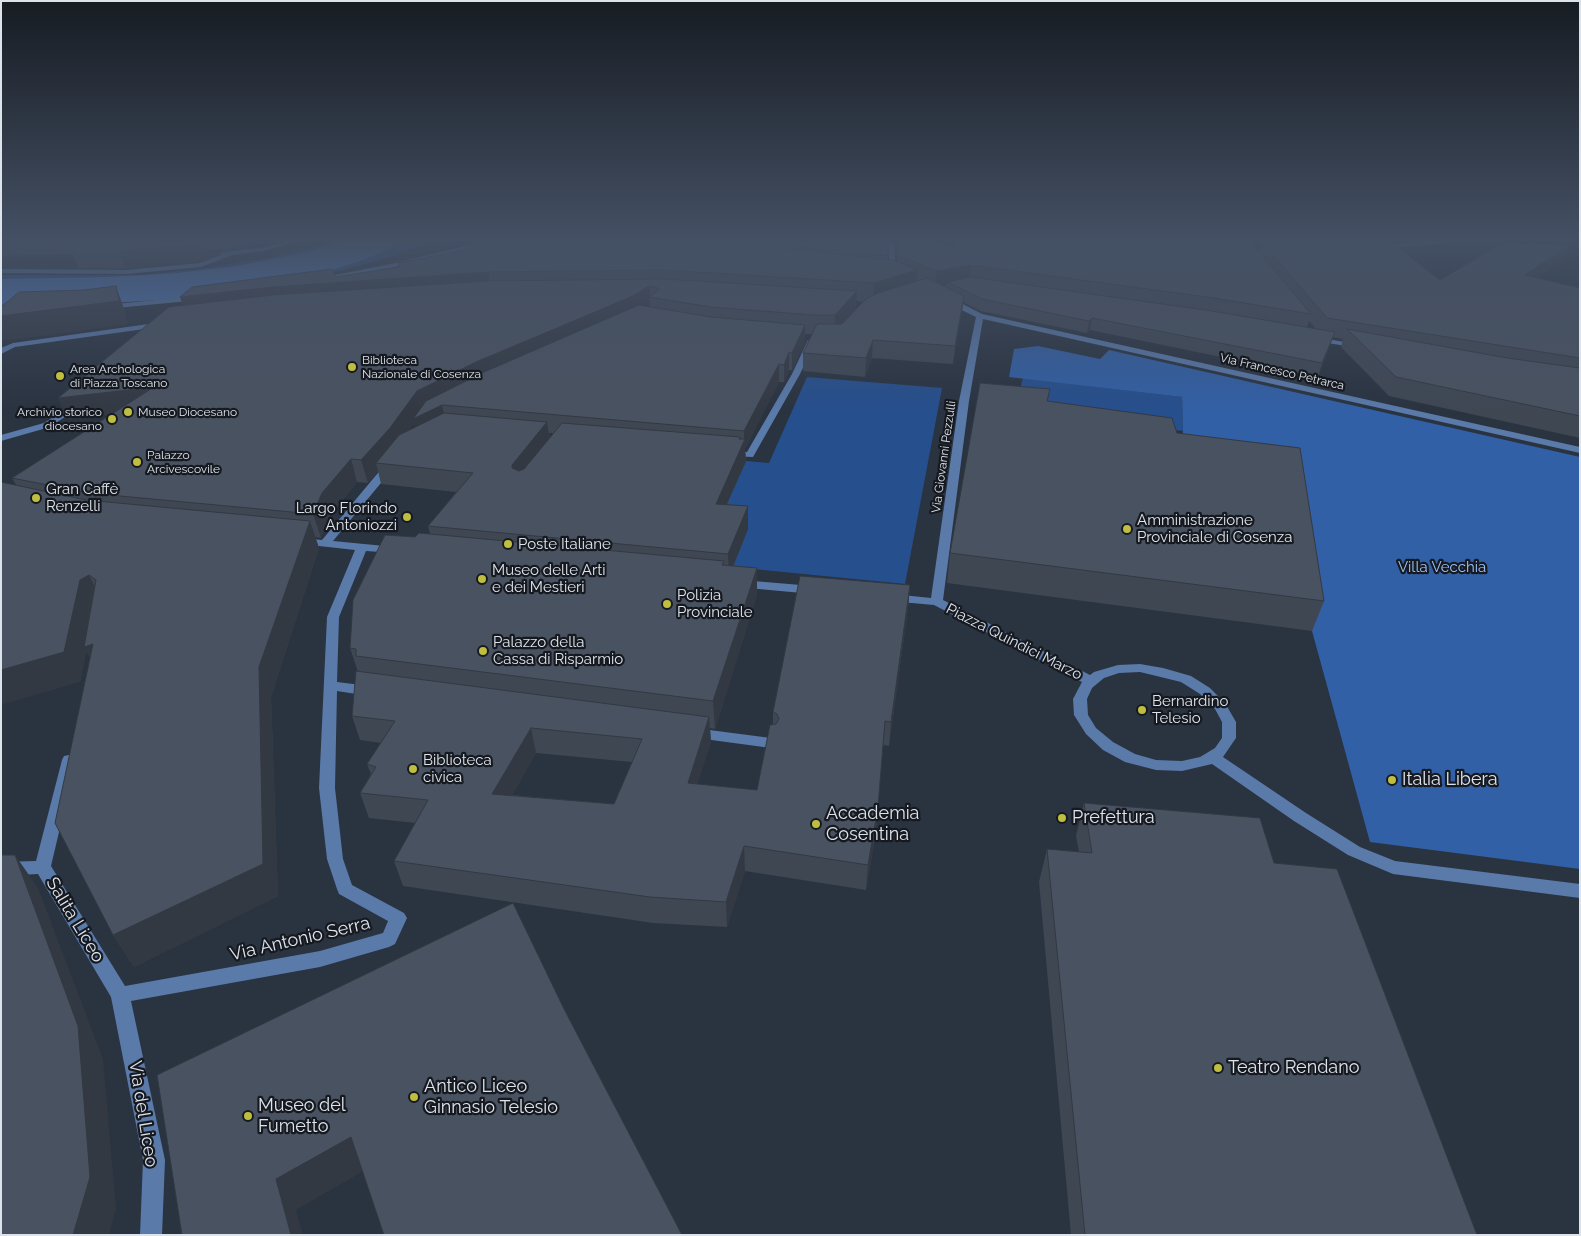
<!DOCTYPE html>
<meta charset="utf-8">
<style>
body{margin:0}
#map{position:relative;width:1581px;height:1236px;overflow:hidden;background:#2a3340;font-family:Raleway,sans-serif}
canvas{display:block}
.frame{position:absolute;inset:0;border:2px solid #dde3eb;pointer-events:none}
</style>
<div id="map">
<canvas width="1581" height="1236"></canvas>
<div class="frame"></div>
</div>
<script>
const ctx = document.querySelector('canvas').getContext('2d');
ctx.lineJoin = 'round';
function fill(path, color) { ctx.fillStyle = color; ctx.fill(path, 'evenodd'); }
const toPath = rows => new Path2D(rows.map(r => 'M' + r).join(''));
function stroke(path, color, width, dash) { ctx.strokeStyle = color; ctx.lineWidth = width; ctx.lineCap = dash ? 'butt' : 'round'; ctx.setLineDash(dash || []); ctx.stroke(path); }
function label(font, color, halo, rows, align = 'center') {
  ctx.font = font + ' Raleway,sans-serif'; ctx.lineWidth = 4.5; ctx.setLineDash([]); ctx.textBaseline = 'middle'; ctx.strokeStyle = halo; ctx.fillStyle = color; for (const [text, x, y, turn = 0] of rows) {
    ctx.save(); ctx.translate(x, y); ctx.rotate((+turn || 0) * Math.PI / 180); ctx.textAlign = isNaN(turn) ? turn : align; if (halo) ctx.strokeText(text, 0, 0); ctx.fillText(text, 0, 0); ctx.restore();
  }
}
const green = toPath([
 [334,241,436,241,393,256,343,270,237,289,119,301,1,303,1,275,142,275,199,269,272,257],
 [807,377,942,388,905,584,733,567,717,526,746,461,769,463],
 [1023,378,1182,397,1183,431,1014,411]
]);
const forest = toPath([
 [1038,346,1100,359,1109,350,1580,457,1580,869,1370,842,1312,631,1291,475,1182,437,1183,431,1182,397,1009,377,1014,349]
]);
const river = toPath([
 [342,241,394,241,388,249,368,258,327,272,238,290,177,299,108,303,1,305,1,279,108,277,177,273,238,266,306,252,342,241]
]);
const minor = toPath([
 [289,241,300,241,264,251,233,255,201,267,126,274,1,273,1,269,126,270,200,263,221,255,221,253,223,252,264,247,289,241],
 [486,241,497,241,391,268,319,281,315,279,391,264,486,241],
 [888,241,894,241,896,275,893,277,890,275,888,241],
 [1426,241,1453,241,1450,243,1378,249,1375,247,1378,245,1426,241],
 [196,296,200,298,199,300,106,309,102,307,106,305,196,296],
 [945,298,951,298,982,314,1580,447,1580,453,983,319,969,401,943,600,1090,675,1094,672,1118,665,1140,664,1163,668,1191,676,1210,688,1225,703,1236,722,1236,738,1223,757,1306,813,1360,847,1395,861,1580,884,1580,898,1393,874,1348,855,1294,821,1212,764,1182,771,1156,770,1125,762,1103,750,1086,734,1074,715,1073,699,1082,682,934,605,889,601,887,598,889,595,893,594,931,598,959,401,976,317,945,302,945,298],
 [1140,672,1181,682,1200,694,1215,709,1222,722,1222,738,1215,748,1200,757,1182,761,1156,760,1135,754,1113,742,1096,728,1088,715,1087,699,1092,688,1104,678,1119,673,1140,672],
 [163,322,166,322,166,326,15,347,1,354,1,348,13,343,163,322],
 [1313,337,1358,344,1362,346,1358,348,1316,341,1312,339,1313,337],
 [808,340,815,342,800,374,753,457,726,456,726,452,729,451,747,452,792,374,808,340],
 [78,401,83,404,81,406,50,427,1,441,1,435,44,423,78,401],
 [391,461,396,464,395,466,333,541,395,547,401,550,395,553,366,551,339,617,337,682,369,686,374,688,376,691,374,694,369,696,337,691,335,788,343,859,352,885,404,913,407,918,395,944,389,947,320,967,131,1001,165,1160,162,1235,140,1235,143,1160,111,997,38,874,1,876,1,862,36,861,62,760,64,756,69,755,74,756,76,760,51,866,125,986,320,951,383,933,388,921,339,894,337,889,327,859,319,788,327,617,355,550,301,544,295,541,301,538,322,540,387,462,391,461],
 [741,580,813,586,819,590,813,594,737,587,735,584,741,580],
 [694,728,771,738,776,739,778,743,776,747,771,748,689,737,687,733,689,729,694,728]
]);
const wall = toPath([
 [1,241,281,241,230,250,207,250,209,258,200,261,126,268,78,268,73,254,1,256],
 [479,241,887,241,888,260,897,262,897,241,952,246,1259,252,1262,242,1440,280,1569,245,1563,260,1537,278,1580,288,1580,438,1389,396,1341,347,1343,339,1333,337,1318,377,1090,330,1087,333,981,311,963,302,953,364,872,358,865,377,803,371,803,353,813,334,805,334,805,342,792,370,789,370,784,382,779,382,745,449,746,461,727,504,748,506,748,529,733,566,757,568,757,595,715,729,710,728,711,742,697,784,757,790,773,725,773,712,910,585,908,608,889,746,883,745,876,832,866,890,745,871,727,927,653,923,403,886,394,861,415,823,369,818,360,793,371,774,367,764,381,743,360,740,352,716,358,672,350,648,415,537,430,534,428,526,456,492,381,484,378,471,368,483,357,482,329,517,321,538,315,537,319,548,271,697,278,896,134,967,113,935,90,658,86,651,80,682,16,485,12,478,112,414,67,419,183,306,335,277,399,267,465,250],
 [856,301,863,302,856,309],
 [1309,321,1316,329,1307,327],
 [414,424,415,428,409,430],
 [549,433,553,433,550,438],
 [536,753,632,762,614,804,512,795],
 [1050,389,1048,401,1177,433,1324,601,1312,631,947,583,950,553],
 [1084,803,1274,863,1477,1235,1071,1235,1039,882,1047,849,1079,852,1076,836]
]);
const shadedWall = toPath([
 [204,241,209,258,200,261,126,268,119,251],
 [227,241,281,241,230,250],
 [1569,245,1563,260,1518,292,1525,275],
 [971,265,969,281,948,282,947,286,935,288,937,271],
 [917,270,916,289,873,302,874,283],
 [488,272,491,291,187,317,180,297,273,287],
 [116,286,124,309,128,324,58,334,1,341,1,316],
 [649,286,650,297,649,297,650,305,635,314,442,405,446,424,418,438,414,424,396,450,376,463,378,471,368,483,361,460,417,391,476,362],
 [857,291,856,309,834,334,835,315],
 [964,296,962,312,953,364,955,346],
 [1092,318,1090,330,1087,333,1089,321],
 [805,325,805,342,792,370,792,353],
 [1335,332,1330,345,1318,377,1322,363],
 [873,340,872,358,865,377,866,358],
 [789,352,789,370,784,382,784,365],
 [779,364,779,382,745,449,746,461,717,526,716,504,739,439,740,437,740,450,744,441,744,431],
 [154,387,163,409,67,419,58,398],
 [547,422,550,443,516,487,512,465],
 [351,459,357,482,329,517,321,538,313,514,322,493],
 [748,506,748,529,729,577,728,554],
 [310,521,319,548,271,697,278,896,134,967,113,935,259,667],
 [757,568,757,595,715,729,713,701],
 [89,575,103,603,93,644,100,677,86,651,80,682,1,705,1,670,80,580],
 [910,585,908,608,889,746,891,722],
 [709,717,711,742,690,808,688,783],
 [885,721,876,832,866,890,868,865],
 [531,728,536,753,498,819,492,794],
 [744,846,745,871,727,927,726,902],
 [15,855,38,888,103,1059,116,1208,109,1235,73,1235],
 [351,1137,367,1169,296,1210,303,1235,291,1235,276,1179]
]);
const building = toPath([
 [83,241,204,241,194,245,119,251,71,251,83,241],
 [479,241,709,241,893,260,917,270,874,283,664,270,488,272,273,287,180,297,192,287,332,269,335,277,400,267,398,263,465,250,471,244,479,241],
 [746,241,887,241,888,256,746,241],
 [898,241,918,241,952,246,962,241,1250,241,1311,314,1214,298,971,265,937,271,899,256,898,241],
 [1262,242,1392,243,1440,280,1501,244,1569,245,1525,275,1580,288,1580,358,1327,318,1262,242],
 [970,277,1212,311,1335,332,1322,363,1092,318,1089,321,982,299,948,282,970,277],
 [927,278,964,296,955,346,873,340,866,358,803,353,817,324,842,324,866,299,878,293,927,278],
 [664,279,857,291,835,315,813,315,711,307,649,297,659,290,658,288,649,286,633,296,476,362,417,391,390,428,361,460,351,459,322,493,313,514,88,493,12,478,154,387,58,398,169,307,273,295,488,281,664,279],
 [116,286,119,301,1,316,1,307,19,292,84,290,116,286],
 [639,305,711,317,805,325,792,353,789,352,784,365,779,364,744,431,442,405,413,419,426,401,484,372,639,305],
 [1347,329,1507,358,1580,368,1580,416,1396,377,1347,329],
 [980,383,1050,389,1047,401,1172,418,1177,433,1300,448,1324,601,950,553,980,383],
 [444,413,547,422,512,465,512,468,519,471,524,469,562,423,740,437,739,439,745,439,716,504,748,506,728,554,428,526,473,473,376,463,399,435,444,413],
 [1,482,86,500,310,521,259,667,263,864,113,935,55,823,93,644,84,647,96,580,89,575,80,580,64,652,1,670,1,482],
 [419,533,724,561,722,565,757,568,713,701,356,656,356,649,350,648,353,600,385,535,415,537,419,533],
 [800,576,910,585,891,722,885,721,878,807,868,865,744,846,726,902,650,897,394,861,428,800,360,793,376,767,367,764,395,721,352,716,356,671,709,717,688,783,757,790,770,725,776,724,779,719,777,714,773,712,800,576],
 [531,728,642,739,614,804,492,794,531,728],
 [1084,803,1260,818,1274,863,1337,869,1477,1235,1085,1235,1047,849,1092,853,1084,803],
 [1,855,15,855,78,1026,90,1177,73,1235,1,1235,1,855],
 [513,903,564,1009,682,1235,384,1235,351,1137,276,1179,291,1235,182,1235,157,1075,513,903]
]);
const markers = [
 [352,367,5,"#bfbe41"],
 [60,376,5,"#bfbe41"],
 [128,412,5,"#bfbe41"],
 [112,419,5,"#bfbe41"],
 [137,462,5,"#bfbe41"],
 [36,498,5,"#bfbe41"],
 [407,517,5,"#bfbe41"],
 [1127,529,5,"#bfbe41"],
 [508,544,5,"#bfbe41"],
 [482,579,5,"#bfbe41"],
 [667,604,5,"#bfbe41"],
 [483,651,5,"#bfbe41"],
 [1142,710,5,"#bfbe41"],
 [413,769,5,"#bfbe41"],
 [1392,780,5,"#bfbe41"],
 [1062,818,5,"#bfbe41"],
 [816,824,5,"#bfbe41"],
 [1218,1068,5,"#bfbe41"],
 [414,1097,5,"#bfbe41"],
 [248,1116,5,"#bfbe41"]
];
const farPoinames = [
 ["Biblioteca",362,360],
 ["Nazionale di Cosenza",362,374],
 ["Area Archologica",70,369],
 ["di Piazza Toscano",70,383],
 ["Archivio storico",102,412,"right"],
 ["diocesano",102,426,"right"],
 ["Museo Diocesano",138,412],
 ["Palazzo",147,455],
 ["Arcivescovile",147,469]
];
const farStreetnames = [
 ["Via Francesco Petrarca",1282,372,13],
 ["Via Giovanni Pezzulli",944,457,-82]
];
const poiNames = [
 ["Gran Caffè",46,489],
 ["Renzelli",46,506],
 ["Largo Florindo",397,508,"right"],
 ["Antoniozzi",397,525,"right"],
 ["Amministrazione",1137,520],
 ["Provinciale di Cosenza",1137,537],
 ["Poste Italiane",518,544],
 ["Museo delle Arti",492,570],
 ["e dei Mestieri",492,587],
 ["Polizia",677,595],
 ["Provinciale",677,612],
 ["Palazzo della",493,642],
 ["Cassa di Risparmio",493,659],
 ["Bernardino",1152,701],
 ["Telesio",1152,718],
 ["Biblioteca",423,760],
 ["civica",423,777]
];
const parkNames = [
 ["Villa Vecchia",1442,567]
];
const streetNames = [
 ["Piazza Quindici Marzo",1014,642,27]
];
const nearPoinames = [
 ["Italia Libera",1402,780],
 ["Accademia",826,814],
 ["Cosentina",826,835],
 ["Prefettura",1072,818],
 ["Teatro Rendano",1228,1068],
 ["Antico Liceo",424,1087],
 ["Ginnasio Telesio",424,1108],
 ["Museo del",258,1106],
 ["Fumetto",258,1127]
];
const nearStreetnames = [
 ["Salita Liceo",75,920,59],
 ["Via Antonio Serra",300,939,-13],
 ["Via del Liceo",143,1114,81]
];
fill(green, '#264f8e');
fill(forest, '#3260a7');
fill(river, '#4b7ac3');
fill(minor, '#5a7aaa');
fill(wall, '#3f4753');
fill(shadedWall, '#333943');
fill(building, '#495260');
stroke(building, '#333943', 1);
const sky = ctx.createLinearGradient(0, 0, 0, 414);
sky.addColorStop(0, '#171c23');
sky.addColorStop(0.58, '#445064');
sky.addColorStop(1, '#44506400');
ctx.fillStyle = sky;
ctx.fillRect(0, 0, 1581, 414);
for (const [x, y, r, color] of markers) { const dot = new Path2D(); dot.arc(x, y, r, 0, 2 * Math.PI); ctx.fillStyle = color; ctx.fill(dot); stroke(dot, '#161a20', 2); }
label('12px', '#dde3eb', '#161a20', farPoinames, 'left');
label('12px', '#dde3eb', '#161a20', farStreetnames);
label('15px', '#dde3eb', '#161a20', poiNames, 'left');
label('15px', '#9cc2fd', '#161a20', parkNames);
label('15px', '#dde3eb', '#161a20', streetNames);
label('18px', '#dde3eb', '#161a20', nearPoinames, 'left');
label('18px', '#dde3eb', '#161a20', nearStreetnames);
</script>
